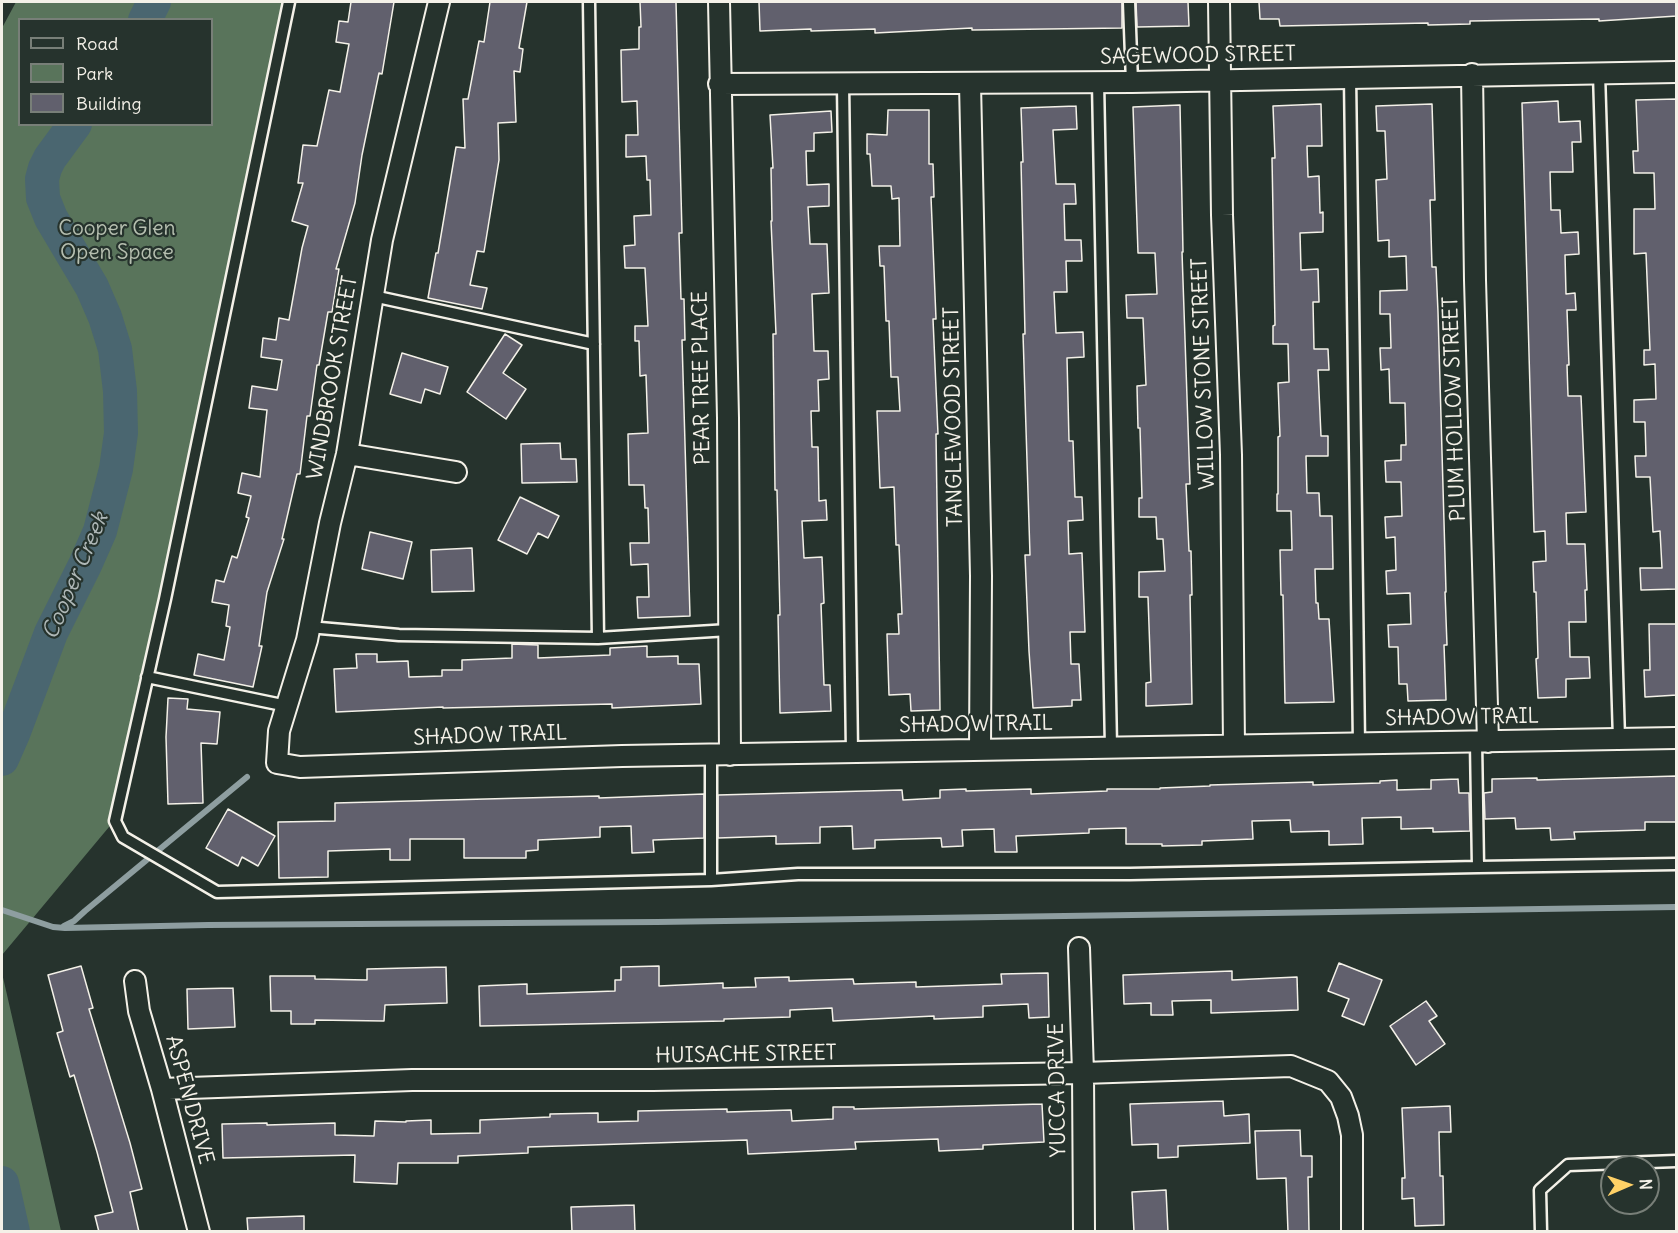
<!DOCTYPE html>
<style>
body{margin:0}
#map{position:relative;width:1678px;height:1233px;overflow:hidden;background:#26332d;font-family:Delius,sans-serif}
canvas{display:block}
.frame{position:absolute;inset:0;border:3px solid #f4f1e8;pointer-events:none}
.legend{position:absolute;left:18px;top:18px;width:195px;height:108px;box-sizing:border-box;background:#26332d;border:2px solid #787f78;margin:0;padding:8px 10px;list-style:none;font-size:18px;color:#f4f1e8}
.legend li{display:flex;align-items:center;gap:12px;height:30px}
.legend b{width:30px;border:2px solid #787f78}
.north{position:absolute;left:1600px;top:1155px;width:60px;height:60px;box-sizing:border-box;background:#26332d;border:2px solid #787f78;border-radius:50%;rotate:88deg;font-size:16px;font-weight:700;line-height:24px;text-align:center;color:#f4f1e8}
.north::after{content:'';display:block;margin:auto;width:21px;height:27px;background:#ffd166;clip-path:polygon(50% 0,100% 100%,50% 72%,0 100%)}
</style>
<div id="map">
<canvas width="1678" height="1233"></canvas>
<div class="frame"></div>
<ul class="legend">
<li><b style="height:8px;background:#26332d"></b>Road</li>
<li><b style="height:16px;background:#59745b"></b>Park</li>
<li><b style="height:16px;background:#61606d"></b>Building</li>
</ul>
<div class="north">N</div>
</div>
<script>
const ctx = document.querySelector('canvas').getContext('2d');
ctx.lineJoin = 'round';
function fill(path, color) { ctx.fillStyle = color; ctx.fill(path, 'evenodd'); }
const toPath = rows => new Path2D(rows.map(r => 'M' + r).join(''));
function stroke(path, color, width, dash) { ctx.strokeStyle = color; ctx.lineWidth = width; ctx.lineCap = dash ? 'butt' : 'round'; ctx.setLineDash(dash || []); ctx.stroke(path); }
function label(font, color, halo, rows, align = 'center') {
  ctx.font = font + ' Delius,sans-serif'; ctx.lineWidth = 4.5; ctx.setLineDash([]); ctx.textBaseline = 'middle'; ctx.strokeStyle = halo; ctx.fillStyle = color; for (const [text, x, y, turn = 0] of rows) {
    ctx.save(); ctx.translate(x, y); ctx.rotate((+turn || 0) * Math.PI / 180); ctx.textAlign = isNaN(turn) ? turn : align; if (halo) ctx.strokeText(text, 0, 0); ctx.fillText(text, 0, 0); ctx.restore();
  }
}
const green = toPath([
 [16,2,287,2,109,827,2,955,2,28],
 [20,20,212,20,212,124,20,124],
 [2,973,61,1231,2,1231]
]);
const stream = toPath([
 [2,910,53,927,65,928,208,925,657,922,1676,907],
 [64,926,74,921,85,911,247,777]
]);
const river = toPath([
 [145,20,154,2],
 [2,759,13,734,51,633,85,565,100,531,116,469,121,433,120,391,115,349,105,317,92,287,51,218,43,198,42,179,45,168,50,158,75,124],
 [2,1183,13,1232]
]);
const building = toPath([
 [351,2,394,2,382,74,379,73,362,155,355,203,336,269,339,269,332,312,328,312,319,365,317,365,310,416,307,416,300,474,297,474,282,539,284,539,267,592,259,646,262,646,253,687,194,675,198,654,224,660,230,627,226,626,229,605,212,602,216,580,224,582,232,556,237,558,249,518,246,517,251,496,238,493,242,473,260,477,267,410,249,408,252,386,277,390,282,360,261,357,263,338,276,340,279,318,289,320,302,248,308,226,292,221,303,183,298,183,303,145,317,146,329,90,340,92,349,44,336,42,339,21,348,22,351,2],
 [490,2,527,2,519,48,523,49,520,72,514,71,516,122,498,123,499,160,491,209,484,252,477,251,470,285,487,288,482,309,428,298,436,253,438,253,456,147,465,148,463,99,468,99,479,41,484,42,490,2],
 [640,2,676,2,682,233,679,233,681,299,684,299,685,340,682,340,690,616,638,618,637,597,649,597,648,564,631,565,630,543,649,543,648,508,645,508,644,485,629,485,628,434,648,433,646,375,640,376,639,341,635,341,635,326,648,326,645,268,625,268,624,246,635,245,634,216,651,215,650,180,647,180,646,156,626,157,626,135,638,135,637,101,622,102,621,50,639,49,639,27,641,27,640,2],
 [759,2,1122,2,1122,28,972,30,972,28,875,33,875,29,811,31,811,29,760,31,759,2],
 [1136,2,1188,2,1189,26,1137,27,1136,2],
 [1259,2,1677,2,1677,16,1599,21,1599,19,1470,21,1470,24,1428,25,1428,23,1280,26,1279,19,1260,19,1259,2],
 [1677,99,1677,589,1641,590,1640,568,1662,568,1660,531,1653,532,1650,477,1636,477,1635,456,1646,456,1645,422,1634,422,1634,400,1656,399,1655,364,1644,365,1644,350,1650,350,1646,253,1634,254,1634,209,1655,209,1654,173,1634,173,1633,151,1638,151,1636,100,1677,99],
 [1558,101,1559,122,1580,121,1581,142,1572,142,1573,172,1550,172,1551,210,1560,210,1561,233,1578,232,1579,254,1565,255,1566,294,1575,293,1576,310,1567,310,1569,365,1567,365,1568,396,1581,396,1586,512,1566,513,1567,544,1585,544,1587,590,1585,590,1586,622,1569,622,1570,657,1589,657,1590,678,1566,679,1566,697,1538,698,1536,659,1538,658,1536,592,1534,592,1533,562,1546,561,1545,531,1534,532,1522,103,1558,101],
 [1321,104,1322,146,1307,146,1308,177,1319,176,1320,213,1323,212,1323,232,1300,233,1301,270,1318,269,1319,302,1313,302,1314,349,1328,349,1329,370,1318,370,1321,436,1328,436,1328,456,1306,456,1307,493,1319,493,1320,516,1332,516,1333,569,1315,569,1316,603,1318,603,1319,619,1329,619,1334,702,1285,703,1283,595,1281,595,1280,550,1292,550,1291,511,1277,511,1277,494,1278,494,1278,437,1280,436,1278,383,1289,382,1288,344,1273,344,1273,326,1275,325,1272,158,1275,158,1273,106,1321,104],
 [1432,104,1435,200,1430,200,1432,267,1436,267,1438,312,1446,592,1445,592,1447,645,1444,645,1446,700,1408,701,1407,684,1399,684,1398,647,1389,647,1388,625,1411,624,1410,593,1387,594,1386,571,1396,570,1395,537,1386,538,1385,517,1402,516,1401,482,1386,482,1385,461,1401,460,1401,445,1406,445,1405,403,1390,403,1389,369,1381,370,1380,348,1391,348,1390,314,1380,314,1380,291,1407,290,1406,256,1389,257,1389,240,1378,241,1376,180,1387,179,1385,131,1377,131,1376,106,1432,104],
 [1180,105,1183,252,1182,252,1190,484,1186,484,1189,551,1191,551,1192,595,1190,595,1192,704,1146,706,1146,683,1151,682,1148,597,1139,597,1139,572,1165,571,1163,539,1157,539,1156,517,1139,517,1139,498,1142,498,1140,428,1138,428,1137,386,1146,385,1143,318,1127,318,1126,295,1157,294,1155,253,1138,253,1133,107,1180,105],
 [1076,106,1077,129,1053,130,1056,184,1075,184,1076,204,1064,204,1065,240,1081,240,1082,261,1066,261,1067,292,1054,292,1056,333,1083,332,1084,357,1067,358,1069,441,1073,441,1075,497,1082,497,1083,520,1068,521,1069,554,1082,553,1085,632,1070,632,1071,664,1079,664,1081,700,1072,700,1072,706,1033,708,1029,651,1025,555,1030,555,1023,334,1025,334,1021,162,1023,162,1021,108,1076,106],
 [888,110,929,110,929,164,933,164,934,197,931,197,936,319,933,319,938,434,936,434,940,710,911,711,910,694,889,695,887,634,899,634,898,614,902,614,899,545,896,545,894,487,880,488,877,411,900,411,898,377,891,377,889,321,886,321,884,266,880,266,879,246,900,246,899,198,892,199,891,186,872,186,870,154,867,154,867,134,887,135,888,110],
 [831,111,832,132,814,133,814,151,806,151,807,185,829,184,829,206,808,207,810,244,827,244,829,293,812,294,814,351,828,351,829,379,818,380,819,411,811,411,812,447,818,447,819,501,826,500,827,520,802,521,804,558,822,557,824,603,821,604,824,685,830,685,831,711,780,713,778,615,780,615,777,490,775,490,773,334,776,334,771,221,772,221,771,168,773,168,770,115,831,111],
 [505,334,522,345,503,373,526,389,506,419,467,392,505,334],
 [402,353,448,367,440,394,425,389,421,403,390,394,402,353],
 [560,443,561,459,576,459,577,482,522,483,521,444,560,443],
 [520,497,559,516,548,538,538,533,527,554,498,540,520,497],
 [370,532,412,542,403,579,362,569,370,532],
 [472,548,474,591,432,592,431,550,472,548],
 [1649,624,1677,624,1677,695,1645,697,1644,670,1650,670,1649,624],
 [512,644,538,645,538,658,610,655,610,648,647,646,647,657,678,656,678,664,699,664,701,704,612,708,612,704,443,708,443,707,336,712,334,669,357,668,356,654,377,654,377,662,408,661,409,677,442,676,442,670,462,670,462,660,512,658,512,644],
 [168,698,188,699,187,709,220,712,217,744,201,743,203,803,168,804,166,737,168,698],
 [1677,776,1677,822,1645,822,1645,830,1574,832,1575,839,1551,840,1550,828,1516,829,1515,818,1485,819,1484,793,1492,792,1492,779,1537,778,1537,780,1677,776],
 [1458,779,1459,793,1469,793,1470,831,1433,832,1433,828,1401,829,1401,817,1362,818,1363,844,1329,845,1329,831,1291,832,1290,820,1252,821,1253,839,1202,841,1202,845,1162,846,1162,844,1126,844,1126,828,1089,829,1089,833,1016,836,1017,852,995,852,994,829,962,830,963,846,942,847,941,838,875,840,875,848,853,849,852,826,820,827,820,843,776,844,776,836,718,838,718,795,902,790,903,800,940,798,940,790,966,789,966,791,1031,789,1031,794,1107,791,1107,789,1160,789,1160,788,1210,786,1210,785,1313,782,1313,785,1380,783,1380,781,1397,780,1397,790,1431,789,1431,780,1458,779],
 [704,794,704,838,653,840,654,852,632,853,631,826,600,827,600,837,538,840,538,850,526,851,526,858,464,858,464,839,410,839,410,860,390,860,390,849,328,851,328,877,279,878,278,822,335,821,335,803,599,796,599,798,704,794],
 [228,809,275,836,258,866,242,857,238,866,206,848,228,809],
 [1339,963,1382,980,1364,1025,1342,1016,1349,999,1328,991,1339,963],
 [81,966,93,1008,89,1009,130,1143,142,1189,130,1192,139,1232,99,1232,95,1216,113,1212,97,1152,74,1075,70,1077,57,1033,63,1031,48,975,81,966],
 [659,966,659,986,723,983,723,988,756,987,755,978,789,977,789,981,853,979,854,984,916,982,916,987,1002,984,1001,974,1048,973,1049,1017,1029,1018,1028,1004,983,1006,983,1017,934,1019,934,1016,833,1021,832,1008,790,1010,790,1017,724,1019,724,1021,480,1026,479,986,527,984,527,994,615,991,615,980,621,980,621,967,659,966],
 [446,967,447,1003,385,1005,384,1021,315,1020,315,1024,291,1024,291,1011,271,1011,270,976,315,976,315,979,367,980,367,969,446,967],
 [1232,971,1232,980,1297,977,1298,1010,1211,1013,1211,1000,1172,1001,1173,1015,1151,1015,1151,1003,1124,1004,1123,975,1232,971],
 [233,988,235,1027,188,1029,187,989,233,988],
 [1426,1001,1437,1016,1429,1021,1445,1044,1416,1065,1390,1026,1426,1001],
 [1223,1101,1224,1116,1249,1114,1250,1143,1178,1146,1178,1157,1158,1158,1158,1144,1132,1145,1130,1104,1223,1101],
 [1042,1104,1044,1142,983,1145,983,1149,939,1151,938,1139,855,1142,856,1149,748,1154,747,1140,528,1147,528,1153,458,1156,458,1163,398,1163,397,1184,354,1182,355,1155,223,1158,222,1124,267,1123,267,1125,335,1123,335,1135,374,1136,375,1121,406,1122,406,1121,431,1120,431,1134,480,1133,480,1120,550,1117,550,1114,598,1113,598,1122,638,1121,638,1111,727,1109,727,1112,791,1110,792,1121,833,1119,833,1107,854,1107,854,1109,1042,1104],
 [1450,1106,1451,1132,1439,1132,1440,1176,1443,1176,1444,1225,1415,1226,1414,1198,1402,1199,1402,1178,1405,1178,1402,1108,1450,1106],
 [1300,1130,1301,1156,1312,1156,1312,1177,1308,1177,1309,1232,1288,1232,1286,1178,1257,1179,1255,1131,1300,1130],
 [1166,1190,1168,1232,1134,1232,1132,1192,1166,1190],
 [634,1205,635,1232,572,1232,571,1207,634,1205],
 [304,1216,304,1232,248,1232,247,1218,304,1216]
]);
const service = toPath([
 [289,2,165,599,115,821,123,837,217,892,711,880,798,874,1130,874,1478,867,1476,742],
 [589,2,598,638,729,630],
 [1129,2,1132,82],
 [1599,73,1619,739],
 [1350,77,1359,744],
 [1098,82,1111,747],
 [843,84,852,752],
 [373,296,594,344],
 [309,627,399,635,598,638],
 [147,677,287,706],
 [711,755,711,880],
 [1478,867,1676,864],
 [1541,1232,1540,1190,1568,1165,1676,1161]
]);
const minor = toPath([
 [439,2,382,240,347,454,330,523,307,640,279,731,277,763,300,767,622,756,1676,738],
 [719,2,728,418,730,755],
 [1219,2,1222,215,1231,455,1234,745],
 [1472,74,1475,280,1488,742],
 [719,84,1132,82,1676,72],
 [970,84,981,576,980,749],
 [347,454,456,472],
 [1079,948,1083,1073,1084,1232],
 [135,981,139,1011,162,1089,199,1232],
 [162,1089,412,1080,653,1080,1083,1073,1291,1066,1328,1081,1341,1097,1348,1116,1352,1135,1352,1232]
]);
const streetNames = [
 ["SAGEWOOD STREET",1198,56,-1],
 ["WILLOW STONE STREET",1204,374,-92],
 ["WINDBROOK STREET",333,378,-80],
 ["PEAR TREE PLACE",702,378,-91],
 ["PLUM HOLLOW STREET",1455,409,-92],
 ["TANGLEWOOD STREET",954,417,-91],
 ["SHADOW TRAIL",1462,718,-1],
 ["SHADOW TRAIL",976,725,-1],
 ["SHADOW TRAIL",490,736,-2],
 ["HUISACHE STREET",746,1055,-1],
 ["YUCCA DRIVE",1058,1090,-91],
 ["ASPEN DRIVE",189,1100,75]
];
const parkNames = [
 ["Cooper Glen",117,229],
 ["Open Space",117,253]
];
const waterNames = [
 ["Cooper Creek",76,576,-67]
];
fill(green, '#59745b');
stroke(stream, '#8e9ea0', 6);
stroke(river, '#4a6670', 34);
fill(building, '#61606d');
stroke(building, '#f4f1e8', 1.5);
stroke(service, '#f4f1e8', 15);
stroke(minor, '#f4f1e8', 24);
stroke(service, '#26332d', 10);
stroke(minor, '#26332d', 20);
label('21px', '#f4f1e8', '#26332d', streetNames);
label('21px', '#b6bfb0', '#26332d', parkNames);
label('italic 22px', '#b0b9b8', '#26332d', waterNames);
</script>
